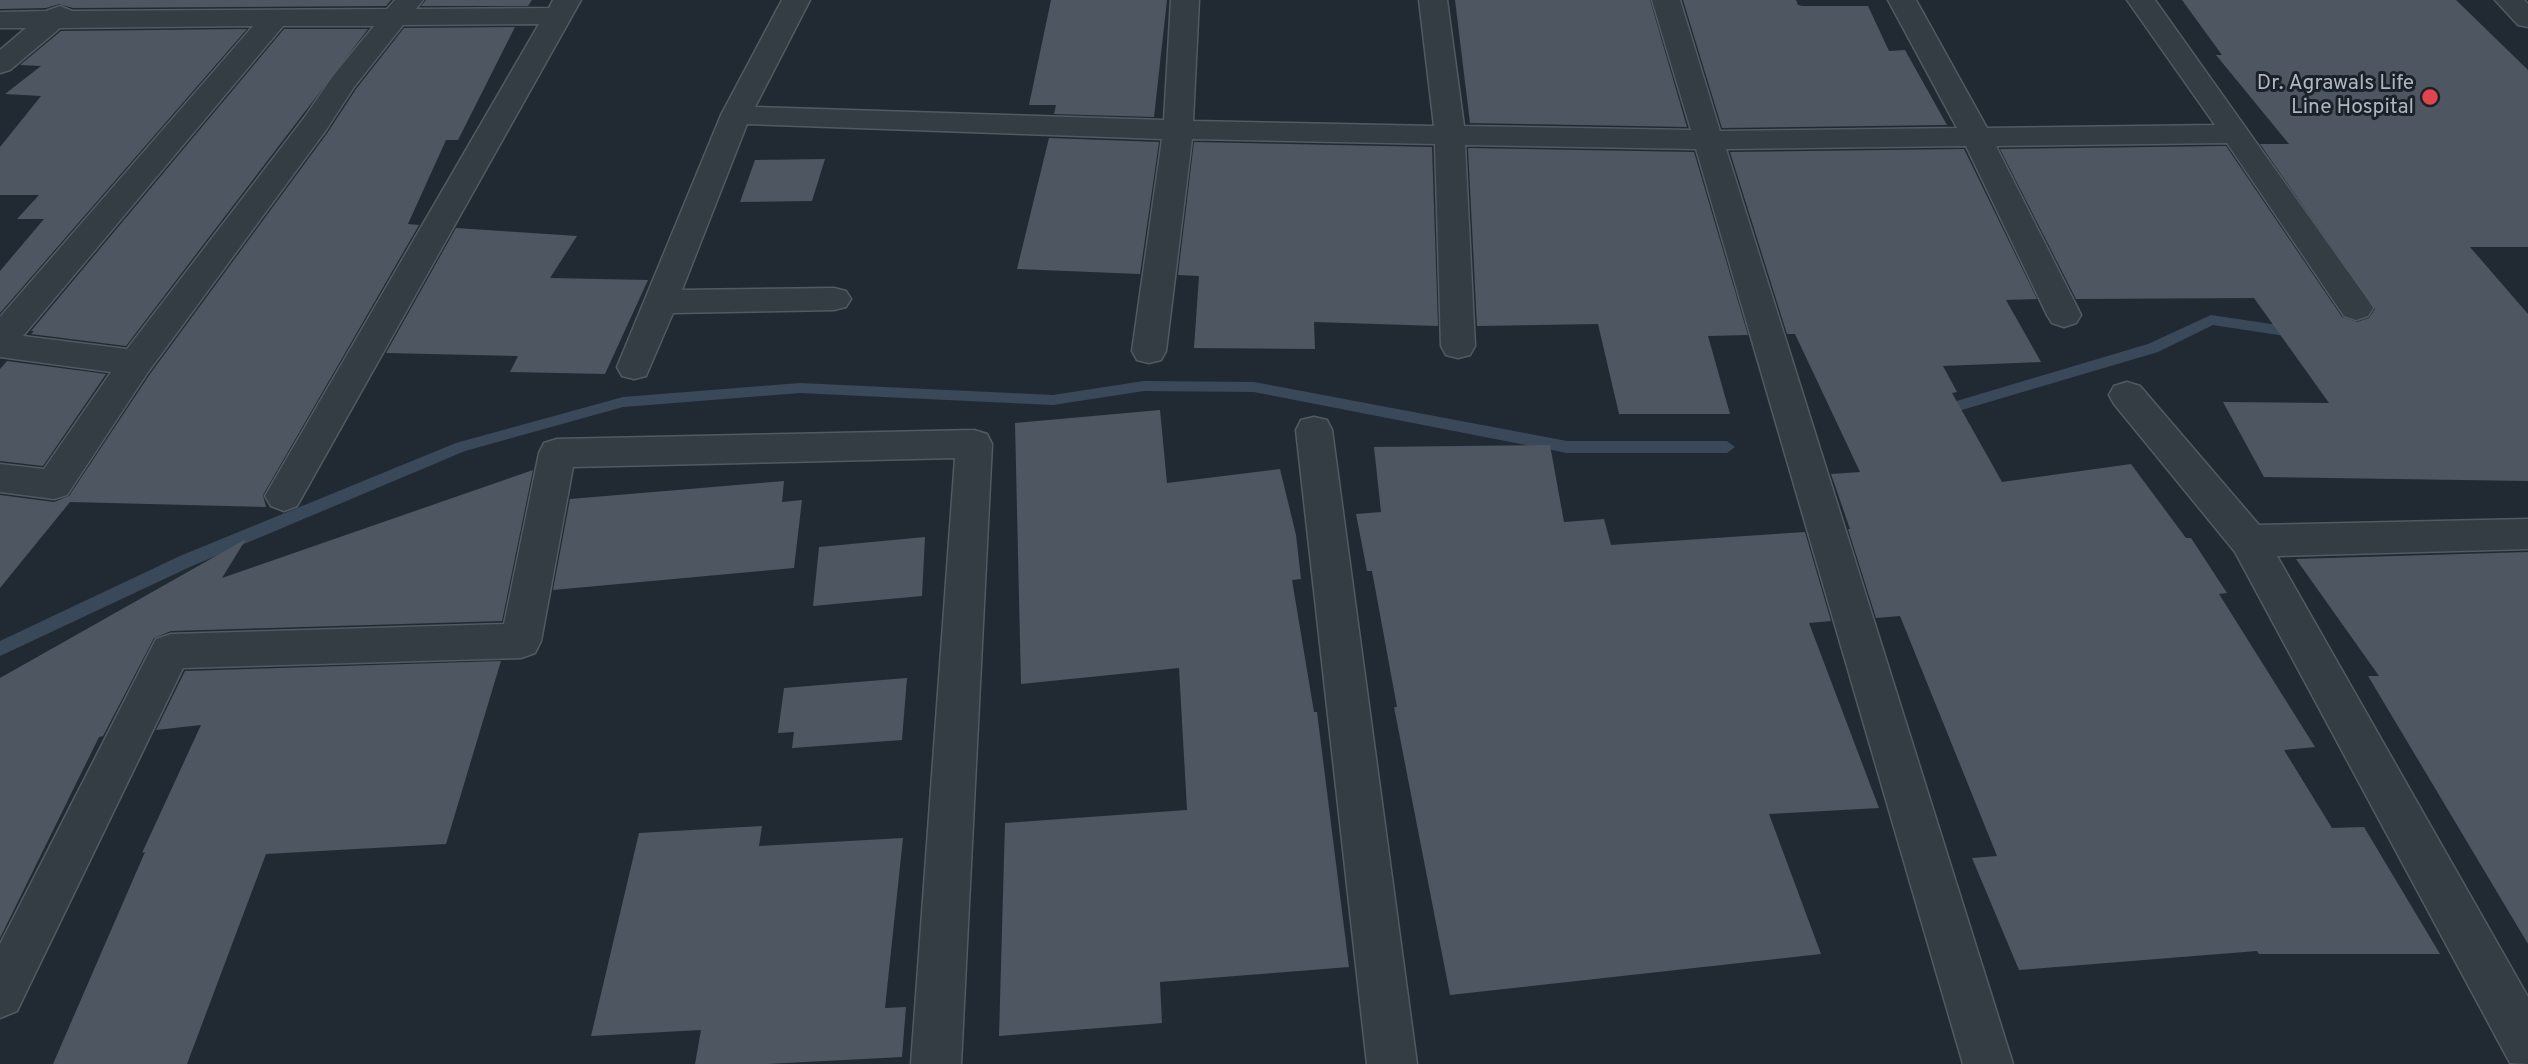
<!DOCTYPE html>
<style>
body{margin:0}
canvas{display:block;background:#212a33}
</style>
<canvas width="2528" height="1064"></canvas>
<script>
const ctx = document.querySelector('canvas').getContext('2d');
ctx.lineJoin = 'round';
const toPath = rows => new Path2D(rows.map(r => 'M' + r).join(''));
function fill(path, color) { ctx.fillStyle = color; ctx.fill(path, 'evenodd'); }
function stroke(path, color, width, dash) { ctx.strokeStyle = color; ctx.lineWidth = width; ctx.lineCap = dash ? 'butt' : 'round'; ctx.setLineDash(dash || []); ctx.stroke(path); }
function label(font, color, halo, rows, align = 'center') {
  ctx.font = font + ' Overpass,sans-serif'; ctx.lineWidth = 6; ctx.setLineDash([]); ctx.textBaseline = 'middle'; ctx.strokeStyle = halo; ctx.fillStyle = color; for (const [text, x, y, turn = 0] of rows) {
    ctx.save(); ctx.translate(x, y); ctx.rotate((+turn || 0) * Math.PI / 180); ctx.textAlign = isNaN(turn) ? turn : align; if (halo) ctx.strokeText(text, 0, 0); ctx.fillText(text, 0, 0); ctx.restore();
  }
}
const stream = toPath([
 [2211,315,2298,328,2305,333,2298,338,2213,325,2158,352,1938,417,1931,412,1933,408,2148,344,2211,315],
 [1144,381,1254,382,1567,441,1727,441,1735,447,1727,453,1567,453,1254,392,1144,391,1053,405,800,393,623,407,465,451,192,566,0,656,0,641,180,556,456,443,623,397,800,383,1053,395,1144,381]
]);
const building = toPath([
 [0,0,391,0,386,6,73,8,59,4,46,8,0,9],
 [426,0,532,0,528,6,421,6],
 [1051,0,1167,0,1154,117,1054,114,1056,105,1029,105],
 [1455,0,1650,0,1687,127,1470,123],
 [1683,0,1796,0,1798,5,1802,6,1868,6,1889,51,1905,50,1947,125,1722,128],
 [2182,0,2456,0,2528,70,2528,247,2470,247,2528,314,2528,481,2264,477,2223,402,2329,403,2254,298,2076,299,2000,149,2226,146,2342,317,2357,322,2369,318,2375,309,2260,144,2289,144,2216,55,2222,55],
 [515,27,458,140,446,140,408,224,419,225,263,495,266,507,70,502,0,588,0,495,54,502,69,496,150,374,328,132,356,89,404,28],
 [247,29,0,313,0,271,44,219,17,219,39,195,0,195,0,147,41,96,5,94,41,66,20,65,61,31],
 [284,29,368,29,126,346,31,334,34,331,31,331],
 [1049,138,1159,142,1140,274,1017,269],
 [1194,142,1432,147,1438,326,1314,322,1315,349,1194,348,1199,276,1178,275],
 [1468,148,1694,152,1748,335,1708,336,1730,414,1619,414,1598,324,1477,326],
 [1964,149,2037,299,2006,300,2041,362,1943,366,1957,392,1952,393,2002,482,2131,464,2186,538,2191,538,2227,593,2219,594,2315,747,2284,750,2332,828,2364,827,2440,954,2259,954,2257,951,2019,970,1972,858,1997,856,1900,616,1876,618,1848,529,1850,529,1831,474,1860,472,1795,334,1787,334,1730,152],
 [825,159,812,201,740,202,755,160],
 [456,228,577,236,550,278,648,280,605,374,510,372,518,356,386,353],
 [7,361,106,374,43,466,0,461,0,369],
 [1160,410,1167,483,1280,469,1296,535,1301,579,1292,580,1314,712,1317,712,1349,967,1160,982,1162,1023,999,1036,1005,823,1187,810,1179,668,1021,684,1015,423],
 [1550,445,1564,522,1604,519,1611,545,1805,532,1831,621,1809,623,1879,808,1769,814,1821,954,1450,995,1394,707,1397,707,1372,571,1367,571,1356,514,1381,512,1374,447],
 [533,470,502,621,171,631,154,638,103,736,99,737,0,938,0,678,246,539,222,578],
 [784,481,782,502,802,500,794,568,553,590,570,499],
 [925,537,922,596,813,606,819,547],
 [2528,552,2528,944,2368,676,2379,676,2296,559],
 [501,661,446,844,266,854,187,1064,53,1064,145,852,142,853,201,725,156,730,185,671],
 [907,678,902,740,792,748,794,732,778,733,784,688],
 [762,826,759,846,903,838,885,1008,906,1007,902,1057,767,1064,695,1064,701,1030,591,1036,639,833]
]);
const minor = toPath([
 [395,0,423,0,416,9,549,8,553,0,581,0,297,506,284,511,271,506,265,496,539,24,403,25,354,87,326,130,148,372,67,495,54,499,0,492,0,464,44,469,111,372,0,357,0,317,253,26,60,28,10,70,0,73,0,50,26,28,0,28,0,12,46,11,60,6,72,11,387,9,395,0],
 [283,26,374,26,333,76,304,118,127,349,23,336,283,26],
 [782,0,810,0,755,107,1164,120,1171,0,1199,0,1193,121,1434,126,1419,0,1447,0,1464,126,1691,130,1652,0,1680,0,1720,131,1957,128,1888,0,1916,0,1987,128,2215,125,2127,0,2155,0,2368,300,2373,308,2368,316,2356,320,2344,316,2227,143,1996,146,2081,315,2076,323,2064,327,2052,323,2047,315,1966,146,1726,149,2013,1064,1963,1064,1696,149,1465,145,1475,346,1470,355,1458,358,1446,355,1441,346,1435,144,1192,139,1166,351,1161,360,1149,363,1137,360,1132,351,1162,139,747,124,682,290,834,288,846,291,851,299,846,307,834,310,673,313,646,376,634,379,622,376,617,367,721,115,782,0],
 [2495,0,2524,0,2528,4,2528,27,2518,25,2495,0],
 [2127,382,2140,386,2259,525,2528,519,2528,549,2277,556,2528,997,2528,1064,2510,1063,2235,552,2114,404,2109,395,2114,386,2127,382],
 [1314,417,1327,420,1332,430,1417,1064,1367,1064,1296,430,1301,420,1314,417],
 [974,430,987,434,992,444,961,1064,911,1064,955,458,573,467,541,641,535,653,521,658,183,668,17,1011,0,1018,0,944,156,639,171,634,504,624,539,453,544,443,557,439,974,430]
]);
const markers = [
 [2430,97,9,"#e0444e"]
];
const farPoinames = [
 ["Dr. Agrawals Life",2414,85],
 ["Line Hospital",2414,109]
];
fill(stream, '#39495a');
fill(building, '#4d5661');
stroke(minor, '#525961', 3);
fill(minor, '#343c44');
for (const [x, y, r, color] of markers) { const dot = new Path2D(); dot.arc(x, y, r, 0, 2 * Math.PI); ctx.fillStyle = color; ctx.fill(dot); stroke(dot, '#1a2128', 2.5); }
label('21px', '#afb6c0', '#1a2128', farPoinames, 'right');
</script>
